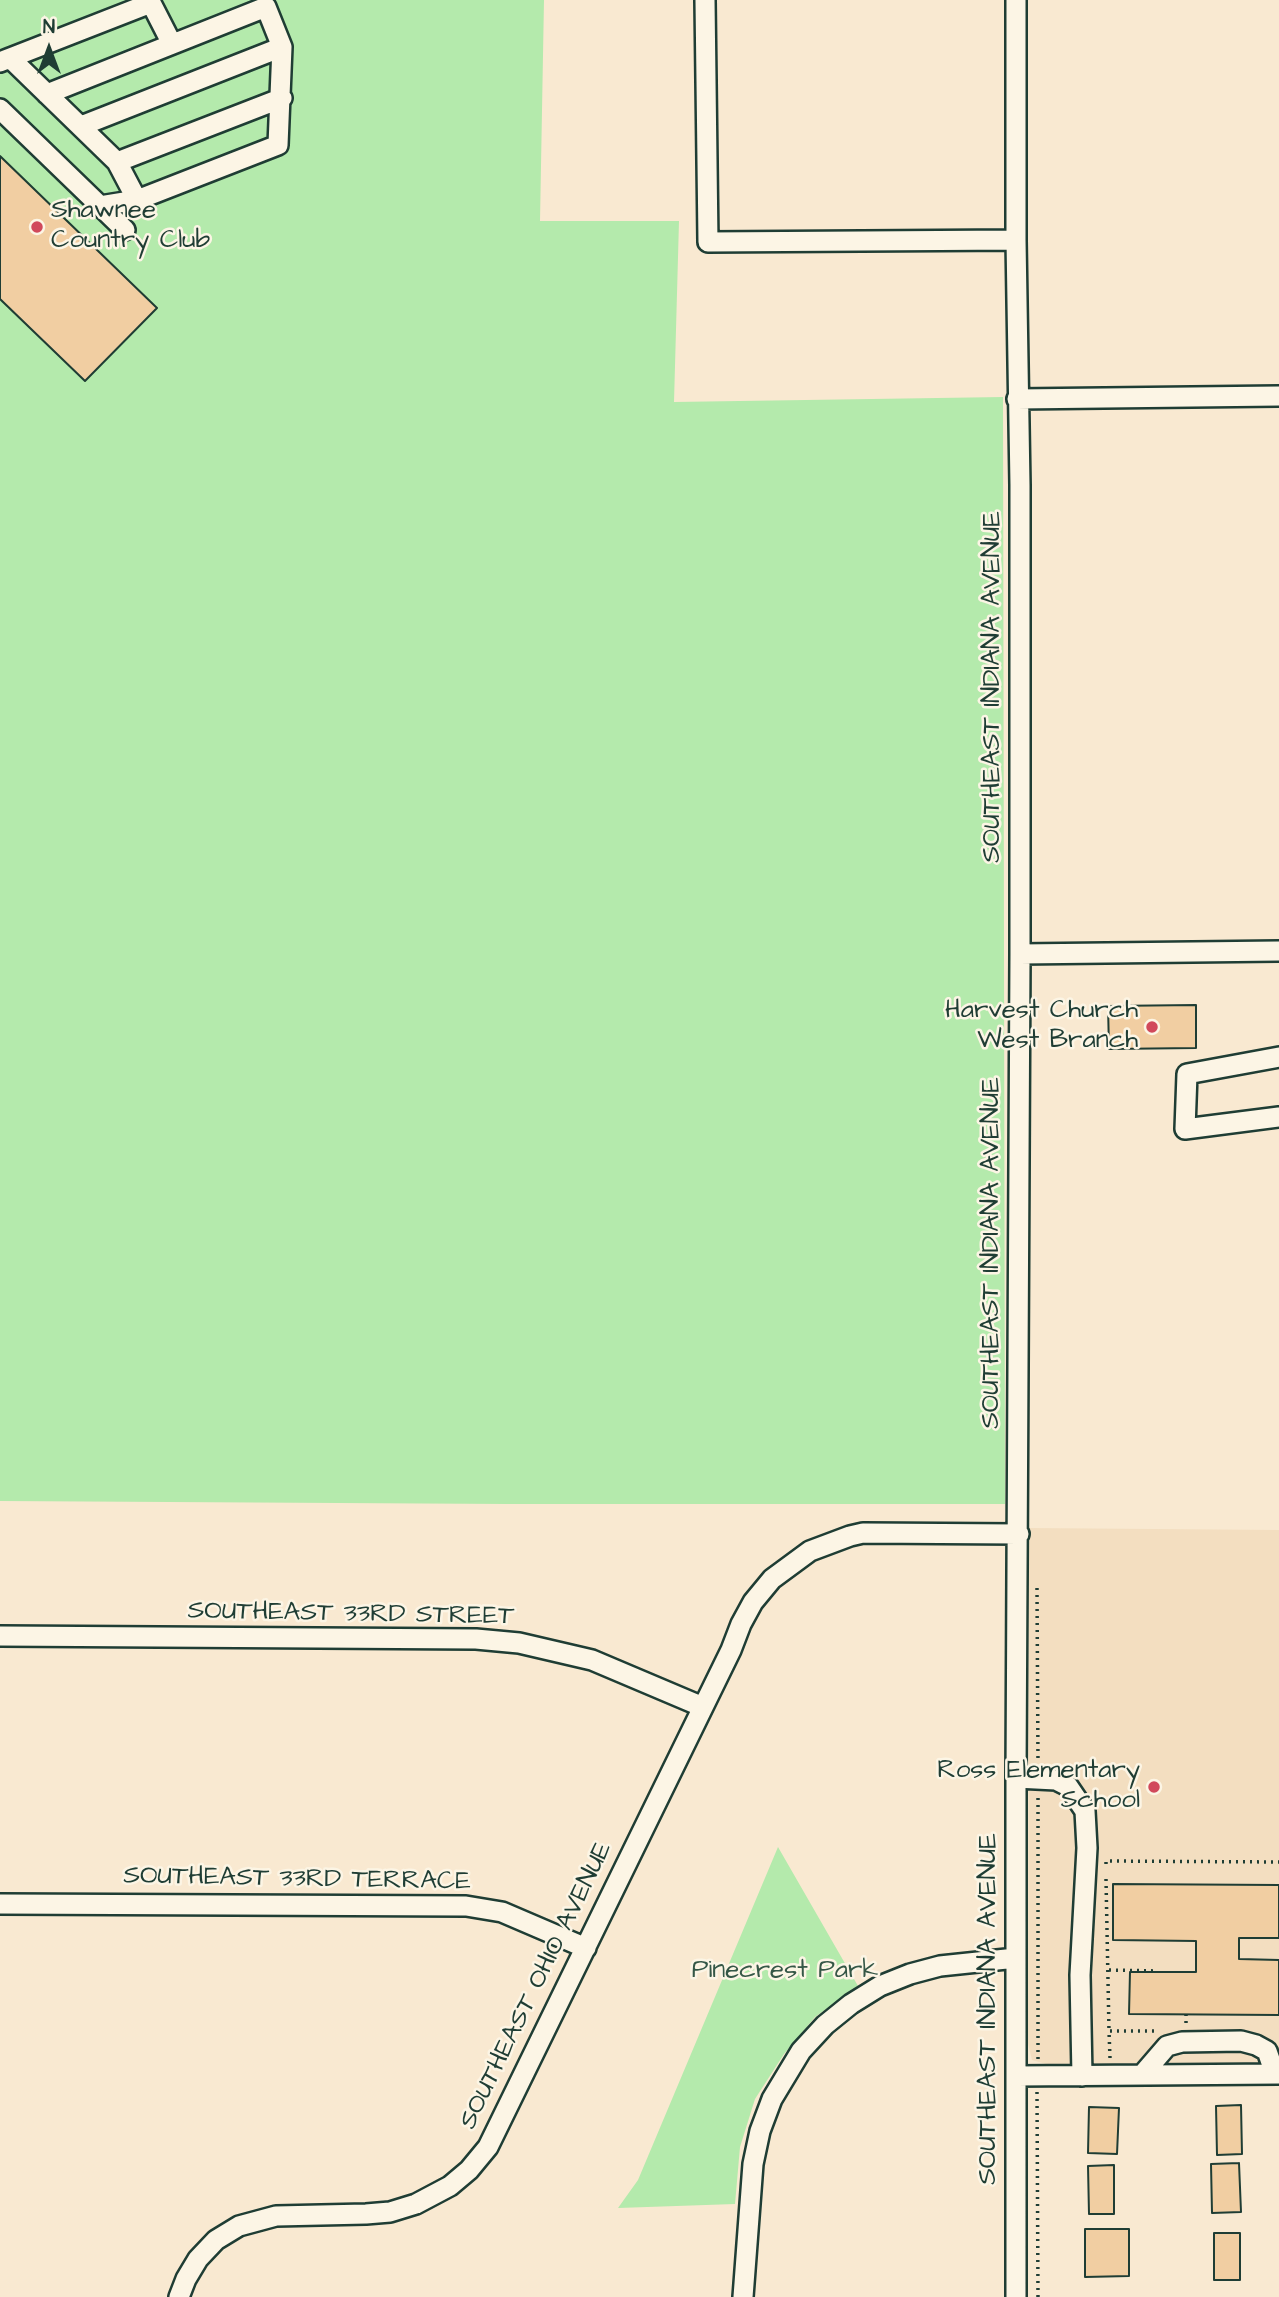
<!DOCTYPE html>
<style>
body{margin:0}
#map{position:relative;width:1279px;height:2297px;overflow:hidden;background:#f9e9d1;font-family:"Architects Daughter",sans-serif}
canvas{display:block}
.north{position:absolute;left:14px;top:14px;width:70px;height:70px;-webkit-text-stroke:5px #fcf5e5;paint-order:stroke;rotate:0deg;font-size:19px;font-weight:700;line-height:28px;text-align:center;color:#1f3d34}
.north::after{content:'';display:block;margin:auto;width:24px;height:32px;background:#1f3d34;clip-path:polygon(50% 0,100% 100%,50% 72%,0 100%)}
</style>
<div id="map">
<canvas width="1279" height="2297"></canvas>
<div class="north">N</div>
</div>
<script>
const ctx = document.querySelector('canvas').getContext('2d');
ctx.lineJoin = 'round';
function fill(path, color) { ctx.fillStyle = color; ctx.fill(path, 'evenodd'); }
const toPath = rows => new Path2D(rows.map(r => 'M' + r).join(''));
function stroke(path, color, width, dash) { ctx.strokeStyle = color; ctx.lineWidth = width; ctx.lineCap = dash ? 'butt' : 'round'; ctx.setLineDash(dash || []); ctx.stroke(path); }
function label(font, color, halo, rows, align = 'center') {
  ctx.font = font + ' "Architects Daughter",sans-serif'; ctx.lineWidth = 5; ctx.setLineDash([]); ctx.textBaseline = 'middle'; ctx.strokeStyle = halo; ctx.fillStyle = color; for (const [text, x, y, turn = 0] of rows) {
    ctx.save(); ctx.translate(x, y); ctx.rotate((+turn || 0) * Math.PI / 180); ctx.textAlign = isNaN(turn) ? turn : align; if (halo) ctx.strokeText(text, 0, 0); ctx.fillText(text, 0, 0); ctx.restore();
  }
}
const built = toPath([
 [1029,1528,1279,1530,1279,2065,1046,2064,1032,2060,1028,2044]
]);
const green = toPath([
 [0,0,544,0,540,221,679,221,674,402,1003,397,1005,1504,507,1504,0,1501],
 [778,1847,858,1986,815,2017,784,2054,755,2099,740,2147,735,2204,618,2208,638,2180]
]);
const building = toPath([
 [0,156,157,308,85,381,0,299,0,156],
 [1196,1005,1196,1048,1109,1049,1108,1006,1196,1005],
 [1113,1884,1279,1885,1279,1938,1239,1938,1239,1959,1279,1960,1279,2015,1129,2014,1130,1972,1196,1972,1196,1941,1113,1940,1113,1884],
 [1241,2105,1242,2154,1217,2155,1216,2106,1241,2105],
 [1089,2107,1119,2108,1117,2154,1088,2153,1089,2107],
 [1239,2163,1241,2212,1212,2213,1211,2164,1239,2163],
 [1114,2165,1114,2214,1089,2214,1088,2166,1114,2165],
 [1085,2229,1129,2229,1129,2276,1085,2277,1085,2229],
 [1214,2233,1240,2233,1240,2280,1214,2280,1214,2233]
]);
const path = toPath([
 [1037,1588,1038,1762],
 [1038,1798,1038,2059],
 [1106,1864,1106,1861,1279,1862],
 [1106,1879,1109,2031],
 [1109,1970,1158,1971],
 [1186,2014,1186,2025],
 [1110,2058,1109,2031,1158,2031],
 [1037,2092,1038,2297]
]);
const minor = toPath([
 [705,0,708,242,1016,240],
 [1016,0,1016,240,1020,485,1020,954,1016,1778,1016,2297],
 [10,58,151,3,172,44],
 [0,62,10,58,117,162,137,200,100,206],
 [47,94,266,7,282,47,278,145,137,200],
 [0,109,125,230],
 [81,126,282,47],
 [117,162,282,98],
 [1017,399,1279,396],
 [1020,954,1279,951],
 [1279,1057,1187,1074,1185,1129,1279,1117],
 [0,1636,476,1639,519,1643,592,1660,703,1707],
 [1016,1778,1056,1780,1068,1786,1085,1811,1087,1848,1080,1975,1082,2076],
 [0,1904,466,1906,502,1912,586,1948],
 [1142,2075,1167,2046,1182,2042,1241,2041,1256,2045,1267,2051,1275,2074],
 [1016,2076,1279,2074],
 [179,2297,186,2279,198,2259,216,2240,239,2226,276,2216,366,2214,390,2212,416,2204,450,2186,469,2170,488,2147,731,1650,741,1624,753,1602,772,1579,810,1551,850,1536,863,1533,1019,1534],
 [743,2297,753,2164,760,2131,772,2099,801,2051,825,2025,851,2004,880,1986,910,1974,940,1966,1016,1958]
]);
const markers = [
 [37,227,7,"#d1495b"],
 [1152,1027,7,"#d1495b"],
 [1154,1787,7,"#d1495b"]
];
const poiNames = [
 ["Shawnee",51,212,"left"],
 ["Country Club",51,242,"left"],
 ["Harvest Church",1138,1012],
 ["West Branch",1138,1042],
 ["Ross Elementary",1140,1772],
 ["School",1140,1802]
];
const streetNames = [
 ["SOUTHEAST INDIANA AVENUE",994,687,-90],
 ["SOUTHEAST INDIANA AVENUE",993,1253,-90],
 ["SOUTHEAST 33RD STREET",351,1615,1],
 ["SOUTHEAST 33RD TERRACE",297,1880,1],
 ["SOUTHEAST OHIO AVENUE",537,1986,-64],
 ["SOUTHEAST INDIANA AVENUE",990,2009,-90]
];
const parkNames = [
 ["Pinecrest Park",785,1972]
];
fill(built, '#f3dec0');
fill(green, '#b4eaac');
fill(building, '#f1cea2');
stroke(building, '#1f3d34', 2);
stroke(minor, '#1f3d34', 24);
stroke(path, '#1f3d34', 3.5, [2, 5]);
stroke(minor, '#fcf5e5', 19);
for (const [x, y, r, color] of markers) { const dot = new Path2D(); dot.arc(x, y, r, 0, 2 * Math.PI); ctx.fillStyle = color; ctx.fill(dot); stroke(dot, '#fcf5e5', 2.5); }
label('26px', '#1f3d34', '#fcf5e5', poiNames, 'right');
label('26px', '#1f3d34', '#fcf5e5', streetNames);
label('26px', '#355746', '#fcf5e5', parkNames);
</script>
